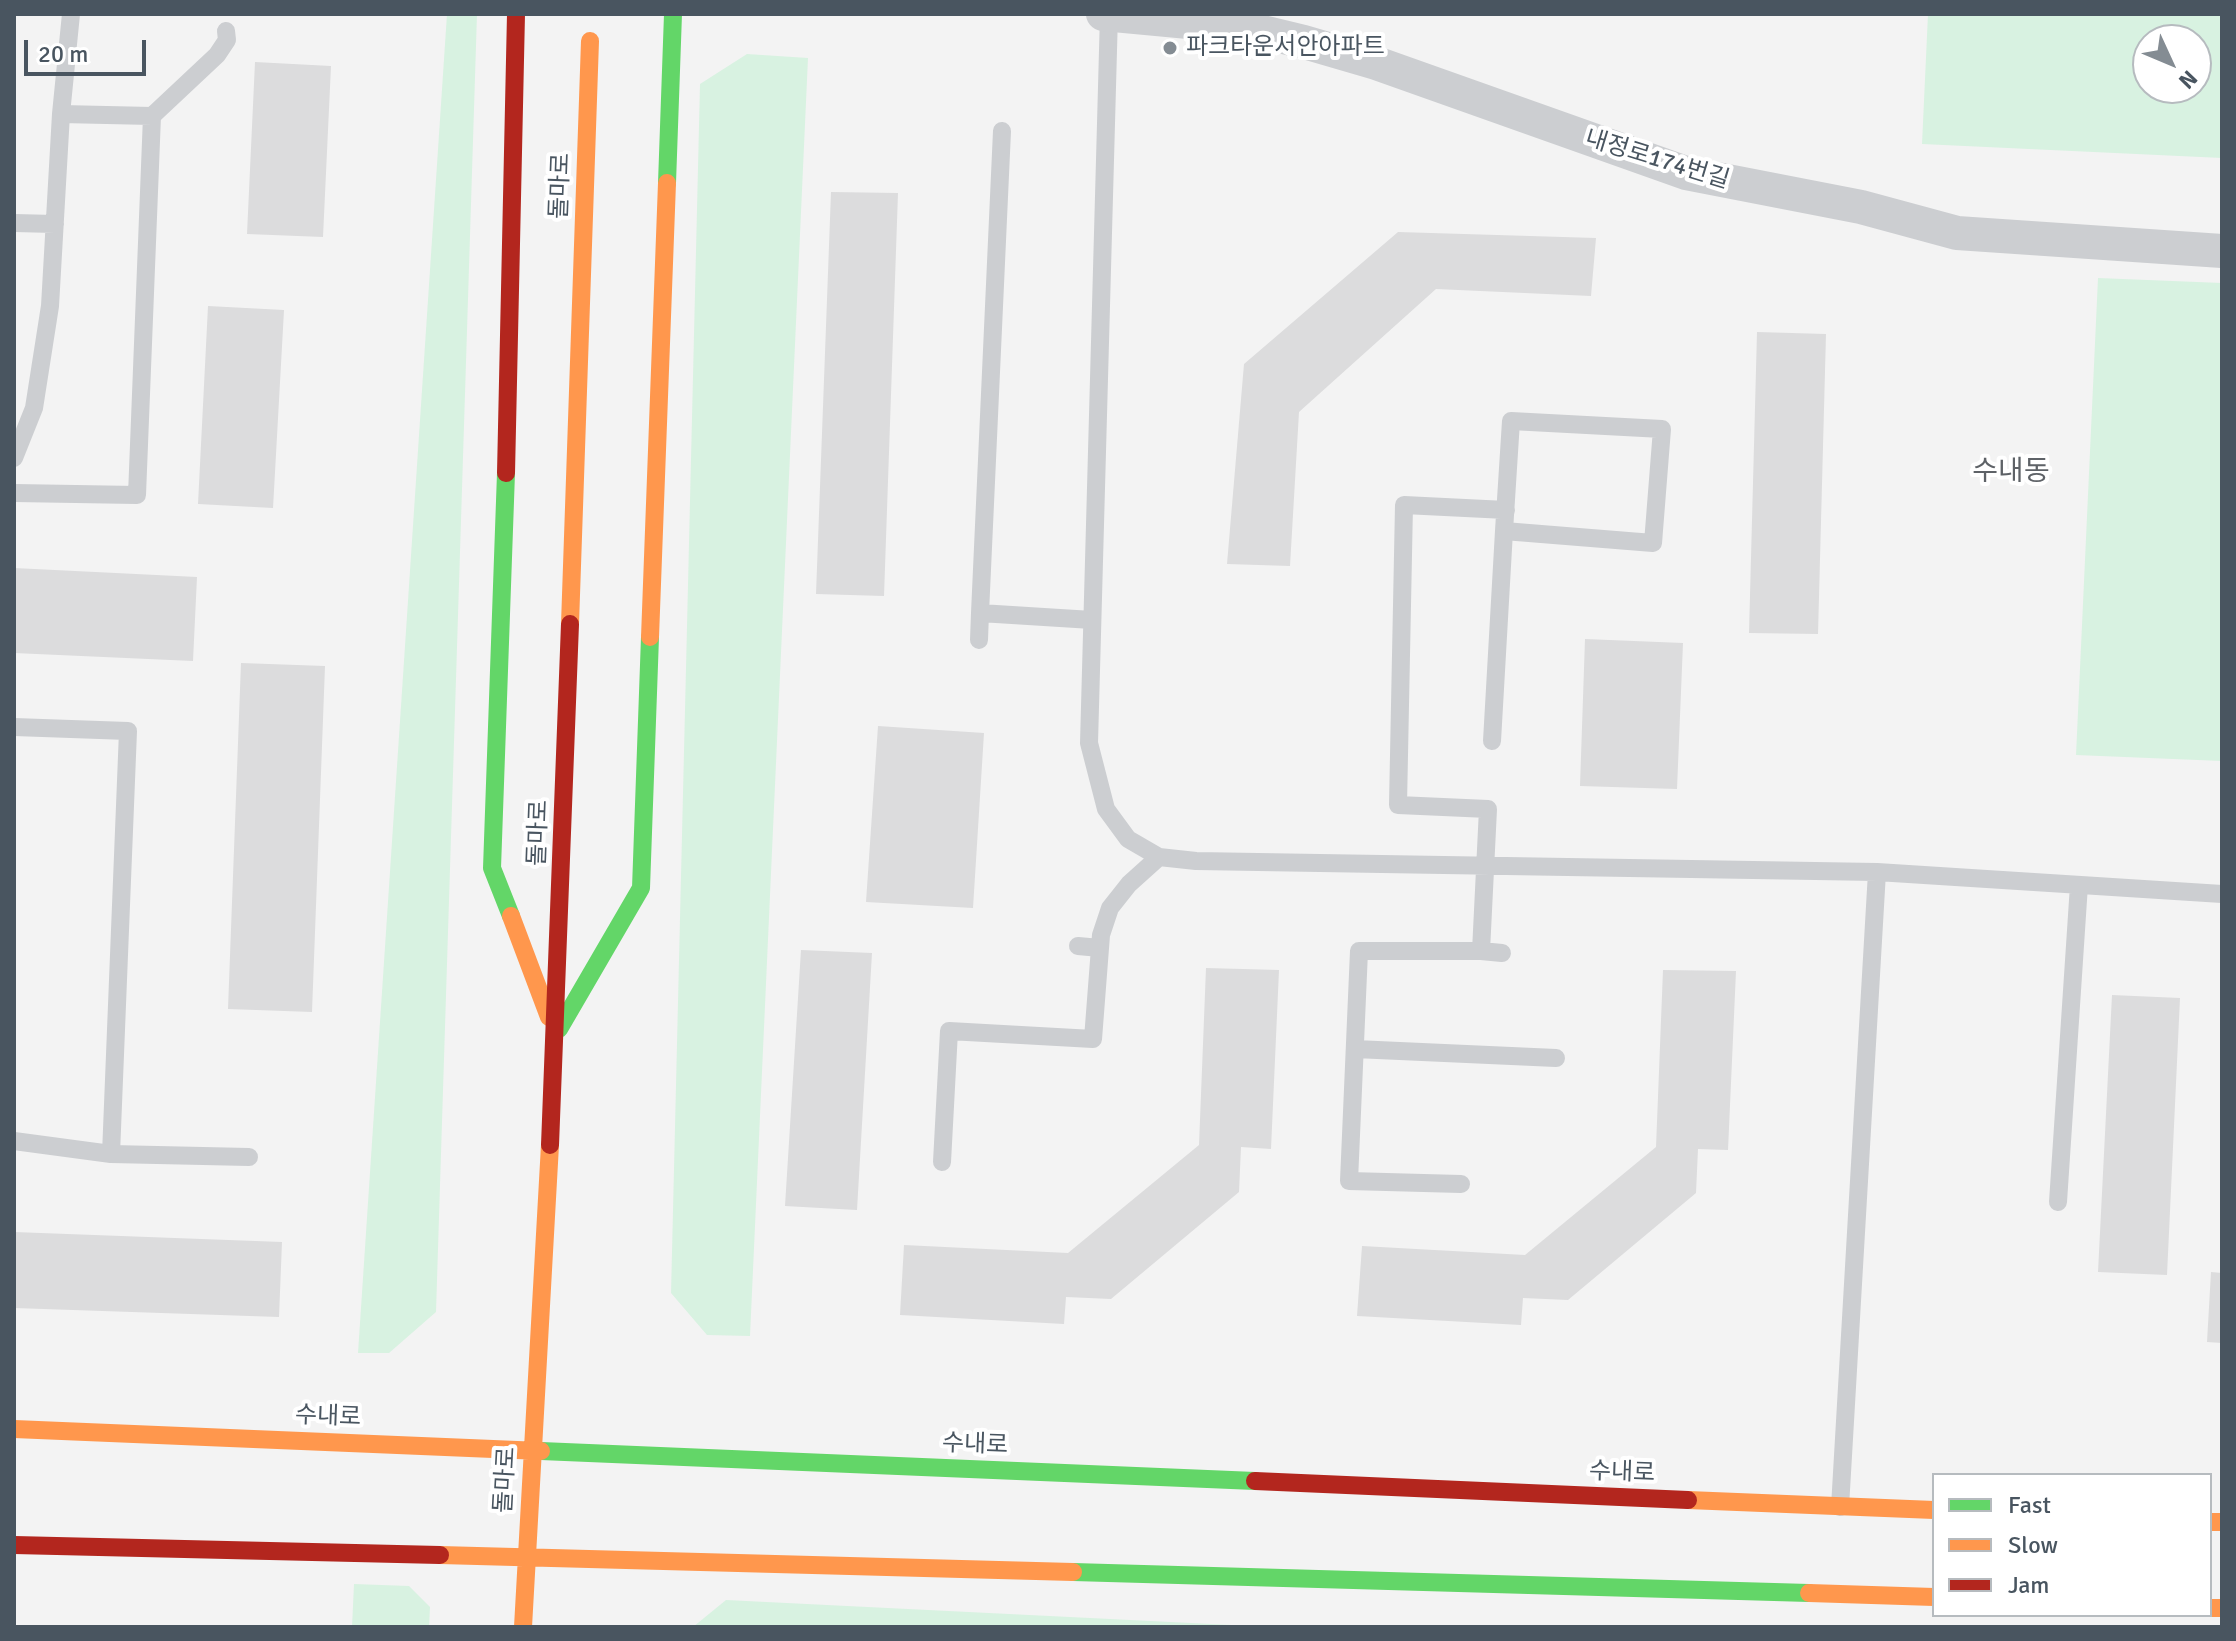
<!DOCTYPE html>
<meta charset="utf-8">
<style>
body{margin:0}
#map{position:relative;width:2236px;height:1641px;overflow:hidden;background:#f3f3f3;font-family:Signika,sans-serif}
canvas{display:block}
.frame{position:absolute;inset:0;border:16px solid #495560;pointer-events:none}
.legend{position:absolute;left:1932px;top:1473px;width:280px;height:144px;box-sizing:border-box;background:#fff;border:2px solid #b6bbbf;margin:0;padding:10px 14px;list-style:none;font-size:24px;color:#495560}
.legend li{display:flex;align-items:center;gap:16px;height:40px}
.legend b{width:40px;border:2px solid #b6bbbf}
.north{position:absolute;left:2132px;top:24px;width:80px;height:80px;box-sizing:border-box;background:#fff;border:2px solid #b6bbbf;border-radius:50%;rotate:134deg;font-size:22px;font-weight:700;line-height:32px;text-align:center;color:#495560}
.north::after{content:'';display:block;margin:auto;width:28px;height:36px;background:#848c93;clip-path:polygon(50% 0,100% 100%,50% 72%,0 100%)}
.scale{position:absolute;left:24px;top:40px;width:122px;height:36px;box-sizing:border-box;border:4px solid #495560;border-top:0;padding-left:10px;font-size:24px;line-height:28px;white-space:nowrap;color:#495560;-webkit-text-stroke:6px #fff;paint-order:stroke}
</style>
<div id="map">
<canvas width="2236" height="1641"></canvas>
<div class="frame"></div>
<ul class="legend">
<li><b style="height:10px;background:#63d668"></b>Fast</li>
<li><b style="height:10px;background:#ff974d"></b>Slow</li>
<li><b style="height:10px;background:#b3261e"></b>Jam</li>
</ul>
<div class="north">N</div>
<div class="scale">20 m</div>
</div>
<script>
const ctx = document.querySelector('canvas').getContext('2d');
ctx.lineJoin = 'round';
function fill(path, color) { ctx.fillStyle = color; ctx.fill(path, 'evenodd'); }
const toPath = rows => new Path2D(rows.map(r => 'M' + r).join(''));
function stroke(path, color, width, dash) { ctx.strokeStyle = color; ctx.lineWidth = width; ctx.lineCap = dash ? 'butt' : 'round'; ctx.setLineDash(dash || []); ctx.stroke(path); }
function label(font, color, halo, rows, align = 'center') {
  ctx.font = font + ' Signika,"Noto Sans KR",sans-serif'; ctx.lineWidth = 8; ctx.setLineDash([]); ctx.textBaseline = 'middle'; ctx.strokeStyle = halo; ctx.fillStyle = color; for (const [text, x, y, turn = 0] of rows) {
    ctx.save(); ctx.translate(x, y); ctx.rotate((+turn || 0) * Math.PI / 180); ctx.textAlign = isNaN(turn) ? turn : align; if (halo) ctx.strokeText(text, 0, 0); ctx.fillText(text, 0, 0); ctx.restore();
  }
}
const green = toPath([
 [447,14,477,14,436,1312,389,1353,358,1353],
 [1928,14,2222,14,2222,158,1922,144],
 [2148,40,2196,40,2196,88,2148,88],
 [747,54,808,58,750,1336,707,1335,671,1293,700,84],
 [2098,278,2222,283,2222,761,2076,755],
 [354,1584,409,1586,430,1607,429,1627,352,1627],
 [726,1600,1272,1627,693,1627]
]);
const building = toPath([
 [255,62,331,66,323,237,247,234],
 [831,192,898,193,884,596,816,594],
 [1398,232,1596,238,1591,296,1436,289,1299,412,1290,566,1227,564,1244,364],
 [208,306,284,310,273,508,198,504],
 [1757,332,1826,334,1818,634,1749,633],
 [14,568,197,577,193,661,14,653],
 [1585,639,1683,643,1677,789,1580,786],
 [241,663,325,666,312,1012,228,1009],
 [878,726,984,733,973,908,866,902],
 [801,950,872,953,857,1210,785,1206],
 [1206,968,1279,970,1271,1149,1241,1147,1239,1192,1111,1299,1066,1297,1064,1324,900,1315,904,1245,1068,1253,1199,1145],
 [1663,970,1736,971,1728,1150,1698,1149,1696,1193,1568,1300,1523,1298,1521,1325,1357,1316,1362,1246,1525,1255,1656,1147],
 [2112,995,2180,998,2167,1275,2098,1272],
 [14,1232,282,1242,279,1317,14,1308],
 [2211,1272,2222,1273,2222,1343,2207,1342]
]);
const lane = toPath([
 [1109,14,1089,743,1106,809,1128,839,1159,857,1196,861,1877,872,2222,894],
 [152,116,217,55,227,40,226,31],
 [1002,131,980,613,1092,620],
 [14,223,55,224],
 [14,458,34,408,50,306,61,114,71,14],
 [14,493,137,495,152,116,61,114],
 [979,640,980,613],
 [14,727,128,731,111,1154],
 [1492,741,1504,531,1511,421,1662,429,1653,543,1504,531],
 [1078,946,1100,948],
 [1481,951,1502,953],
 [1355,1049,1556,1058],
 [14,1141,111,1154,249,1157],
 [942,1162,949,1031,1093,1039,1101,935,1110,908,1129,884,1159,857],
 [1461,1184,1349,1181,1359,951,1481,951,1488,809,1398,805,1404,505,1506,510],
 [2058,1202,2079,885],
 [1840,1507,1877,872]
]);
const street = toPath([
 [1103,14,1242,27,1304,42,1376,63,1686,173,1861,207,1957,233,2222,251]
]);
const fast = toPath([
 [667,183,673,14],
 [506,473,492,868,511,916],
 [559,1029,641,888,650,637],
 [541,1451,1255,1481],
 [1073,1572,1809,1593]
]);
const slow = toPath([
 [570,624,590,41],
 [650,637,667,183],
 [511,916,549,1017],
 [14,1429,541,1451],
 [1688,1500,1934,1510],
 [2210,1522,2222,1522],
 [440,1555,1073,1572],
 [1809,1593,1934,1597],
 [2210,1608,2222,1608],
 [523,1627,550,1145]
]);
const jam = toPath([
 [506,473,516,14],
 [550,1145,570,624],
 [1255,1481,1688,1500],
 [14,1545,440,1555]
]);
const markers = [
 [1170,48,8,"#848c93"]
];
const poiNames = [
 ["파크타운서안아파트",1186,48]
];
const streetNames = [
 ["내정로174번길",1657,160,17],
 ["돌마로",561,186,-88],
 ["돌마로",539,833,-88],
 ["수내로",328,1417,2],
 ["수내로",975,1445,2],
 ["수내로",1622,1473,2],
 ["돌마로",506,1480,-87]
];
const quarterNames = [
 ["수내동",2011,473]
];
fill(green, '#d8f2e1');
fill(building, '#dcdcdd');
stroke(lane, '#ccced1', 18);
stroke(street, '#ccced1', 34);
stroke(fast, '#63d668', 18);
stroke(slow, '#ff974d', 18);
stroke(jam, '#b3261e', 18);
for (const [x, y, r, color] of markers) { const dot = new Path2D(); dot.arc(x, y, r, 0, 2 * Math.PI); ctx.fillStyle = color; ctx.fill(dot); stroke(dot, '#fff', 3); }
label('24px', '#495560', '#fff', poiNames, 'left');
label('24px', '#495560', '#fff', streetNames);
label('28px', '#5e6267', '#fff', quarterNames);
</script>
